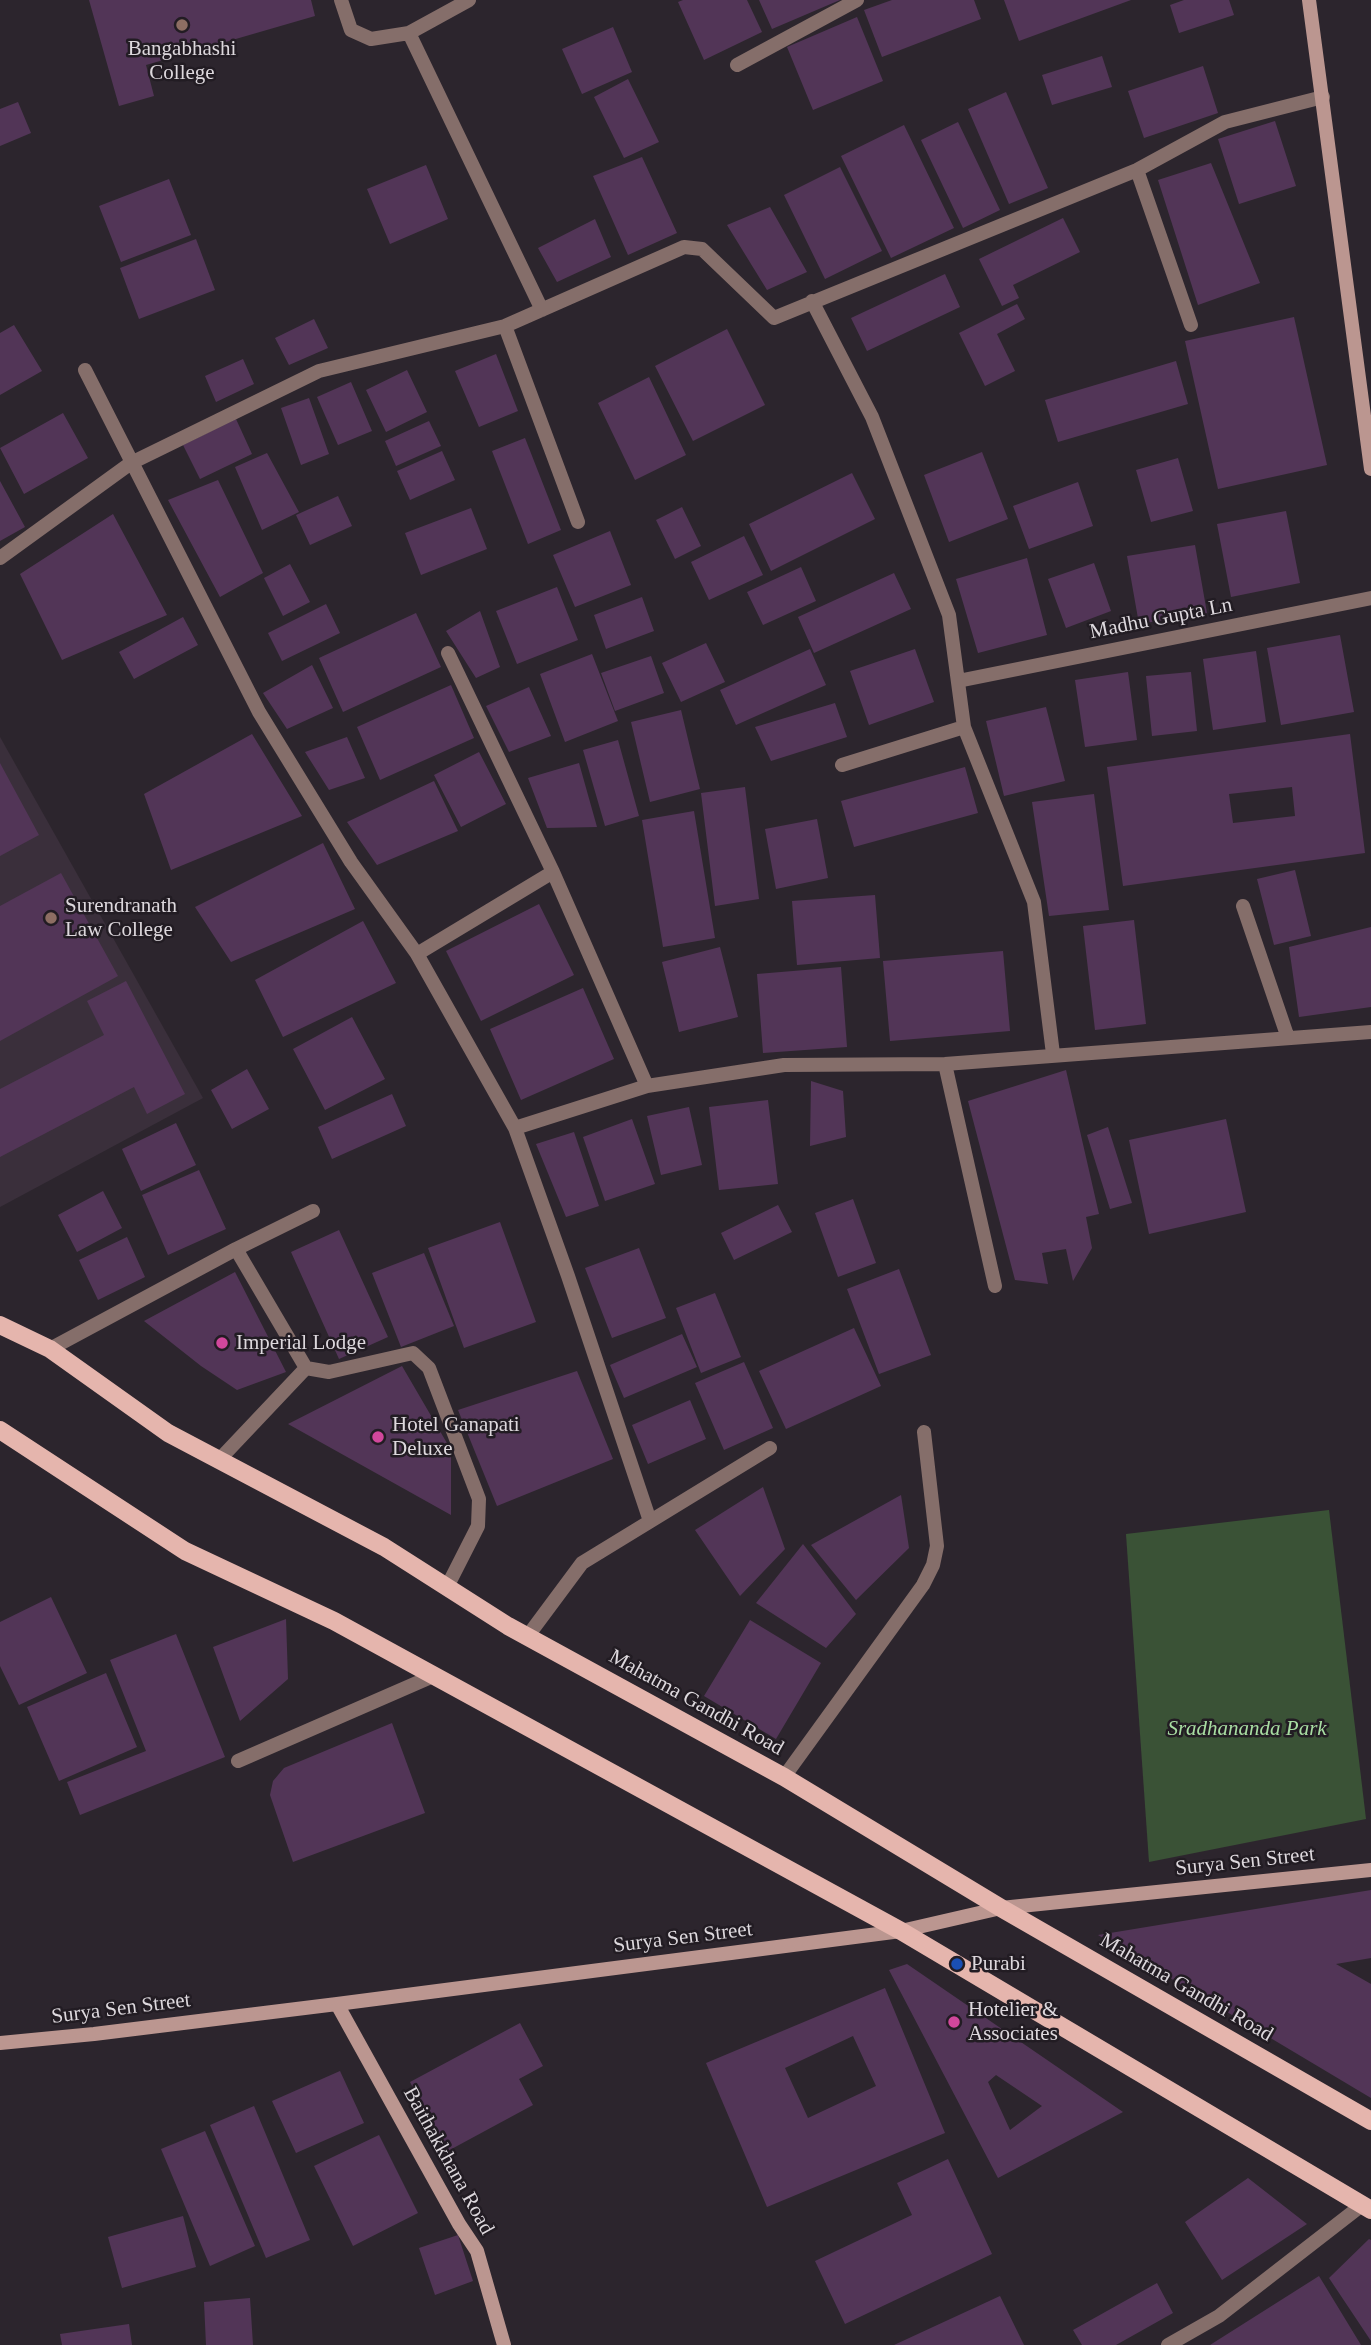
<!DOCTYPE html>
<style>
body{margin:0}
canvas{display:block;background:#2c252d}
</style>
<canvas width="1371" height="2345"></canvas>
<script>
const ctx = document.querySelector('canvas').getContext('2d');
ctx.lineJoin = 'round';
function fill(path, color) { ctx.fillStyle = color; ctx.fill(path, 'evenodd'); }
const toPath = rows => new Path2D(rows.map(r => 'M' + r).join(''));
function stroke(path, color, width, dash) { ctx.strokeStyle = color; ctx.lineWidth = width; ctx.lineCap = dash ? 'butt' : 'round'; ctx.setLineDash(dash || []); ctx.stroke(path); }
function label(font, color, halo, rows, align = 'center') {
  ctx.font = font + ' Georgia,serif'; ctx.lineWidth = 5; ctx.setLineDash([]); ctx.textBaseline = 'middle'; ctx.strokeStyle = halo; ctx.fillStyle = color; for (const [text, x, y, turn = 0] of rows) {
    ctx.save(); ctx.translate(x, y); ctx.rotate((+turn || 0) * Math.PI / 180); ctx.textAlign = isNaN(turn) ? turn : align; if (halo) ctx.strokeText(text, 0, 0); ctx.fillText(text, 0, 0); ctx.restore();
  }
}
const built = toPath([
 [0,737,203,1098,0,1207]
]);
const green = toPath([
 [1329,1510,1366,1819,1149,1862,1126,1534]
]);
const building = toPath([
 [89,0,311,0,315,16,146,65,154,96,119,106],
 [683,0,747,0,762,32,704,60,678,2],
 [759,0,840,0,772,29],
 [892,0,974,0,981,19,882,57,864,10],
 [1004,0,1131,0,1019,41],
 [1184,0,1229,0,1234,15,1179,33,1170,5],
 [857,17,883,81,813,110,787,47],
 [613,27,632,72,582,94,562,49],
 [1102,56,1112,87,1052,105,1042,75],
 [1203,66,1218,113,1144,138,1128,91],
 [628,79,659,142,624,158,594,97],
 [1006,92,1048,188,1009,204,968,109],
 [18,102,31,133,0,146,0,109],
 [1275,121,1296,186,1239,204,1218,139],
 [958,122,1000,210,963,228,921,140],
 [904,125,954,228,891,258,841,156],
 [642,157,677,233,628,255,593,176],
 [1211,163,1260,283,1198,305,1158,180],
 [426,165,448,219,390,244,367,189],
 [840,167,882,251,825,279,784,195],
 [169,179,191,235,121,262,99,206],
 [770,207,807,272,767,290,727,225],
 [1063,218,1080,252,1013,285,1019,298,1002,306,979,259],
 [595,219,611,257,557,282,538,248],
 [196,239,215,290,139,319,120,268],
 [945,274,960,307,867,351,851,318],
 [1017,304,1025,319,997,334,1015,371,985,386,959,333],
 [1294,317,1327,465,1218,489,1185,341],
 [314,319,328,348,289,365,275,338],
 [14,325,42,371,0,395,0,333],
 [727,329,765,405,693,441,655,366],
 [496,354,518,411,479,427,455,371],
 [243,359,254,384,216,402,205,376],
 [1176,361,1188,404,1058,442,1045,400],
 [407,370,427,412,386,432,366,390],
 [649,377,686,455,635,480,598,403],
 [351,382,372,431,338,445,317,397],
 [309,398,329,454,301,465,281,408],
 [63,413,88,458,24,494,0,448],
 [236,419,252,454,200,479,183,445],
 [429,421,441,446,396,466,385,441],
 [525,438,561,530,528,544,492,451],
 [442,451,455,480,410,500,397,471],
 [982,452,1008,519,949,542,924,475],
 [267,453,299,512,262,530,235,467],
 [1178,458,1193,511,1151,522,1136,470],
 [852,473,875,519,771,571,749,524],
 [218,480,263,573,220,597,168,500],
 [0,481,25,527,0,541],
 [1078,482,1093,526,1029,549,1013,506],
 [338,496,352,526,310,545,296,515],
 [682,507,701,546,675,559,656,520],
 [471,508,487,549,421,575,405,533],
 [1286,511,1300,583,1231,597,1217,524],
 [113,514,167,615,62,660,20,574],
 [610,531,631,585,575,607,553,555],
 [744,536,763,575,709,600,691,562],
 [1195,545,1207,613,1139,624,1127,556],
 [1027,558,1047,635,978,653,956,579],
 [1094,563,1111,611,1066,628,1048,579],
 [290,564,310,602,283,616,264,578],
 [801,567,816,601,763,625,747,592],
 [894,573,911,609,814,653,798,617],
 [557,587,578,640,517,664,496,611],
 [642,597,654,631,606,649,594,615],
 [326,604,340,633,282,661,268,633],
 [480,611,500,667,476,678,446,631],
 [416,613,441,667,343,712,319,658],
 [183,617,198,645,134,679,119,652],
 [1340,635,1354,712,1281,725,1267,648],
 [706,643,725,682,681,702,662,663],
 [810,649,826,685,736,725,720,690],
 [915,649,934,702,869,725,850,671],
 [1256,651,1266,722,1213,730,1203,659],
 [592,654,618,721,565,742,540,674],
 [651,656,664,693,615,711,601,673],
 [312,665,333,708,287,729,263,693],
 [1128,672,1137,740,1085,747,1075,680],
 [1191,672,1197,731,1152,736,1146,676],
 [451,685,474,738,380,780,357,727],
 [529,687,551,736,509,752,486,706],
 [835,703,847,737,771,761,755,727],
 [1046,707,1065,781,1004,796,986,721],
 [681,710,700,789,650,802,631,722],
 [252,734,302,816,171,870,144,794],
 [1350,734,1365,853,1123,886,1107,767],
 [1292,787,1295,816,1233,823,1229,794],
 [347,737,365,778,329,790,305,752],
 [618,740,639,816,605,826,583,750],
 [479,752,506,804,461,827,434,775],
 [0,763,39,835,0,856],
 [579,763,597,827,547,828,528,778],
 [965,767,978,813,854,847,841,801],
 [434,781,458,831,377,865,347,822],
 [745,787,759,899,715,906,701,793],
 [1094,794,1109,910,1049,916,1032,802],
 [694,811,715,938,663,947,642,820],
 [817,819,828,878,776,889,765,829],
 [323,843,355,909,231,962,195,907],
 [1295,870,1311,936,1274,945,1257,879],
 [61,873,118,976,0,1041,0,906],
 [875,895,880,958,797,965,792,901],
 [539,904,574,975,481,1021,446,951],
 [1134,920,1146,1024,1095,1030,1083,926],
 [363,921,396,983,283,1037,255,980],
 [1371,927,1371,1007,1299,1017,1289,947],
 [720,947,738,1017,679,1032,662,962],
 [1003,951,1010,1031,890,1041,883,961],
 [841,967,847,1047,763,1053,757,974],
 [126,981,185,1094,147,1114,134,1087,0,1157,0,1089,104,1035,87,1001],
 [583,988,614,1059,521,1100,490,1029],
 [352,1017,385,1079,325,1110,293,1049],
 [247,1069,269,1109,232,1129,211,1090],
 [1066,1070,1099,1214,1086,1217,1092,1248,1073,1281,1066,1249,1042,1253,1048,1284,1015,1280,968,1101],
 [811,1081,843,1091,846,1137,810,1146],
 [392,1094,406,1126,332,1159,318,1127],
 [768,1100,778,1184,719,1190,709,1107],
 [689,1107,702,1165,661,1175,647,1116],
 [632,1119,655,1184,605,1201,583,1137],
 [1226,1119,1246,1212,1149,1234,1129,1140],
 [176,1123,196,1165,141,1191,122,1149],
 [1108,1127,1132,1203,1110,1209,1087,1135],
 [574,1132,599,1206,566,1217,536,1144],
 [199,1170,226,1229,168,1255,142,1195],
 [103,1191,122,1228,77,1252,58,1215],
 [853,1199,876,1263,838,1277,815,1213],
 [778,1205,792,1232,734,1260,721,1233],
 [500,1222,536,1322,464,1348,428,1248],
 [339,1230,388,1337,339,1359,291,1252],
 [127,1237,145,1277,98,1300,79,1260],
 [639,1248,666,1318,612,1338,585,1268],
 [424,1253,454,1326,401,1347,372,1273],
 [899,1269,931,1355,879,1374,847,1289],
 [235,1272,286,1372,237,1390,201,1366,144,1321],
 [715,1293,741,1357,701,1373,676,1308],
 [854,1328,881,1386,786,1429,759,1371],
 [682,1334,697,1367,624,1398,610,1365],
 [744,1362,773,1428,724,1450,695,1383],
 [402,1366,451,1450,451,1515,288,1424],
 [577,1371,613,1459,497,1506,458,1410],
 [690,1400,706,1439,648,1464,632,1425],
 [763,1487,785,1549,740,1596,695,1530],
 [901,1495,909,1548,856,1600,811,1545],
 [803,1544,856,1614,826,1648,756,1603],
 [51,1597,87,1673,19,1705,0,1666,0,1622],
 [286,1619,288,1679,240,1721,213,1647],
 [750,1620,821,1663,776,1739,704,1696],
 [176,1634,225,1757,80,1815,67,1782,146,1751,110,1660],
 [106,1673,137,1747,59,1781,27,1707],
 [392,1723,425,1813,293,1862,270,1795,273,1781,284,1768],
 [1371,1890,1371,1958,1336,1964,1371,1984,1371,2098,1098,1935],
 [907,1964,1123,2112,998,2178,889,1970],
 [996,2075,1042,2106,1010,2130,988,2082],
 [885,1988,945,2133,767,2207,706,2063],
 [853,2036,876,2086,808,2118,785,2068],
 [520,2023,543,2066,519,2079,533,2105,446,2152,410,2082],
 [340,2071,364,2123,296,2153,272,2101],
 [254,2106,310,2240,266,2258,210,2125],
 [205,2131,255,2246,210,2266,161,2149],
 [379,2135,418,2213,353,2246,314,2166],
 [948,2159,992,2254,845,2324,815,2261,912,2215,897,2183],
 [1248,2178,1307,2224,1222,2280,1185,2222],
 [183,2216,196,2267,122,2288,108,2237],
 [458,2235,473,2281,435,2295,419,2248],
 [1369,2239,1371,2240,1371,2341,1329,2278],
 [1319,2276,1361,2345,1210,2345],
 [1157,2283,1173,2313,1116,2345,1082,2345,1073,2330],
 [1000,2296,1024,2345,894,2345],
 [250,2298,253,2345,206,2345,204,2302],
 [129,2324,132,2345,62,2345,60,2334]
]);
const street = toPath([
 [341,0,351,30,371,39,409,33,542,310],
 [409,33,469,0],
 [737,65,857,0],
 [1137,170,1191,325],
 [812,301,872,417,949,615,964,727,1034,902,1053,1054],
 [505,326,578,522],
 [85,370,259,712,351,862,417,954,515,1128,568,1276,650,1521],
 [0,558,131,463,319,371,505,326,684,247,702,249,774,318,1137,170,1225,122,1323,97],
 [448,653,553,872,647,1086],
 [958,681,1371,598],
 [842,765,964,727],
 [1243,906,1288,1038],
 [417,954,553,872],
 [945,1064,995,1286],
 [515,1128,647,1086,784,1065,945,1064,1371,1032],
 [236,1249,306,1368,329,1372,413,1353,429,1368,479,1499,478,1526,447,1587],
 [50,1349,236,1249,313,1211],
 [219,1460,306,1368],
 [527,1637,582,1563,770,1448],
 [238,1761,433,1676],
 [784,1777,923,1585,933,1565,937,1546,924,1432],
 [1168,2345,1219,2316,1362,2205]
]);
const secondary = toPath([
 [1309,0,1371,469],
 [337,2004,459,2224,477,2251,504,2345],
 [0,2043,94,2034,337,2004,901,1931,1001,1908,1371,1870]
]);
const primary = toPath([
 [0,1325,50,1349,168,1433,384,1547,508,1626,784,1777,1001,1908,1371,2121],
 [0,1430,185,1551,334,1621,901,1931,1371,2210]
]);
const markers = [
 [182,25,7,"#8d6e63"],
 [51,918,7,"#8d6e63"],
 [222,1343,7,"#d1479c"],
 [378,1437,7,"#d1479c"],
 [957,1964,7,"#1a4fb4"],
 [954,2022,7,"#d1479c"]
];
const poiNames = [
 ["Bangabhashi",182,49,"center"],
 ["College",182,73,"center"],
 ["Surendranath",65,906],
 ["Law College",65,930],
 ["Imperial Lodge",236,1343],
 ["Hotel Ganapati",392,1425],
 ["Deluxe",392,1449],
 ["Purabi",971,1964],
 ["Hotelier &",968,2010],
 ["Associates",968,2034]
];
const streetNames = [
 ["Madhu Gupta Ln",1161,619,-11],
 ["Mahatma Gandhi Road",696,1703,29],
 ["Surya Sen Street",1245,1862,-6],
 ["Surya Sen Street",683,1938,-7],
 ["Mahatma Gandhi Road",1186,1988,30],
 ["Surya Sen Street",121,2009,-7],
 ["Baithakkhana Road",448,2161,61]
];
const parkNames = [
 ["Sradhananda Park",1247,1729]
];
fill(built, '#3a2f3b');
fill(green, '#3a5236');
fill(building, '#523557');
stroke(street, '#856e6a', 14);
stroke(secondary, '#bb9690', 14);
stroke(primary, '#e5b5ad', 18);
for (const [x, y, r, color] of markers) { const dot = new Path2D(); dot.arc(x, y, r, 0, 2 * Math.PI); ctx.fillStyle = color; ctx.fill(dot); stroke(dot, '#221c23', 2.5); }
label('21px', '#ddd8dd', '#221c23', poiNames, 'left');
label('21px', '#ddd8dd', '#221c23', streetNames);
label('italic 21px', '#a8dda2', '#221c23', parkNames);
</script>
